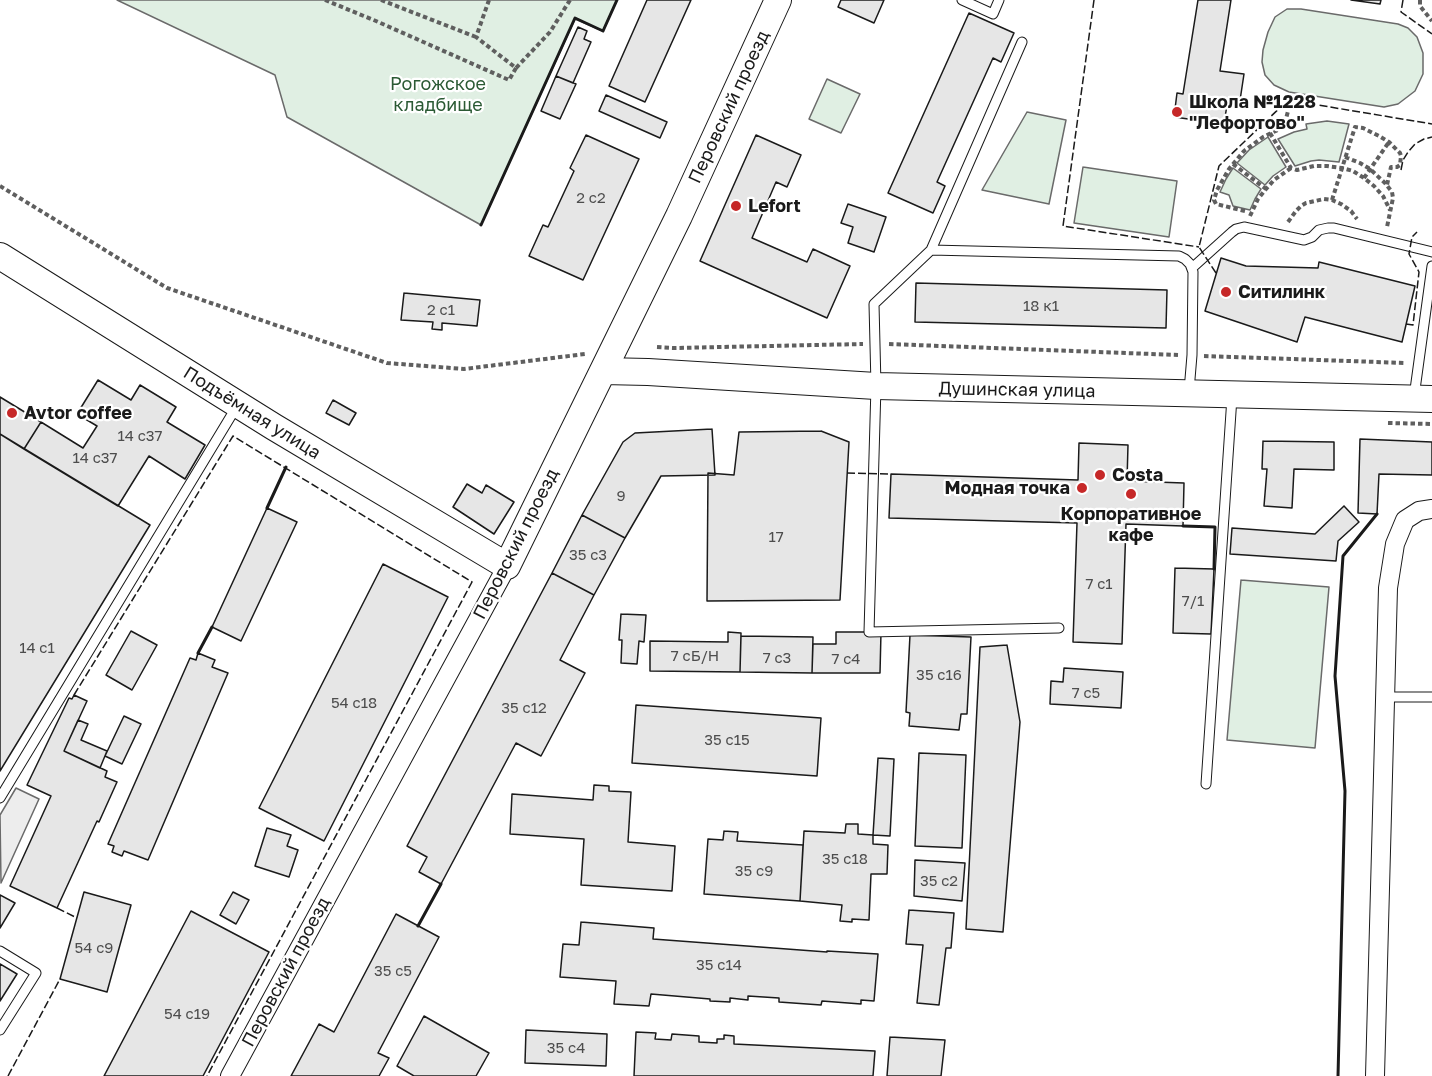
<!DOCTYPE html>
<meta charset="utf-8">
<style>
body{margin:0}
canvas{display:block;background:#fff}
</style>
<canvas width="1432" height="1076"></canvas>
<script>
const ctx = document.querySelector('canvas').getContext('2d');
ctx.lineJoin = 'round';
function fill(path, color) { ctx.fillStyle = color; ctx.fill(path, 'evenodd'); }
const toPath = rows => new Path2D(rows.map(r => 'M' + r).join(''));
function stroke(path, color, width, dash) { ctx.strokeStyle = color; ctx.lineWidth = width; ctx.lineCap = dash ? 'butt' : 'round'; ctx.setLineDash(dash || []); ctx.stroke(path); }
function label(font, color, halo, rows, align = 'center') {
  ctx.font = font + ' "Golos Text",sans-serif'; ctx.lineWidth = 4.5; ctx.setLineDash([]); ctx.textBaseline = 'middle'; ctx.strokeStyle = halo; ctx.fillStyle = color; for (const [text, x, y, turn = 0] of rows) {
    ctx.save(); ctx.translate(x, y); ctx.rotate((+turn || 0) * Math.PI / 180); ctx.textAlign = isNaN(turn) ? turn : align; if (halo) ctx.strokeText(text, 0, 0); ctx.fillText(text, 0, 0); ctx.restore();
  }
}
const green = toPath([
 [117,0,617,0,603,31,575,19,481,225,287,117,275,75,117,0],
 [1287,9,1301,9,1398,24,1408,28,1417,37,1423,53,1423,74,1415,91,1398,104,1384,107,1289,92,1274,85,1265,75,1262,62,1263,50,1268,32,1275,17,1287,9],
 [827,79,860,94,841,133,809,119,827,79],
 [1027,112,1066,120,1049,204,982,190,1027,112],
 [1327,121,1349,124,1339,162,1319,160,1311,161,1295,166,1278,139,1294,132,1307,129,1306,124,1327,121],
 [1268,137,1286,167,1273,176,1265,185,1237,163,1249,150,1268,137],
 [1083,167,1177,181,1169,237,1074,223,1083,167],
 [1233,168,1261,189,1255,199,1250,210,1233,206,1229,195,1220,192,1226,179,1233,168],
 [1241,580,1329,587,1315,748,1227,740,1241,580]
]);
const parking = toPath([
 [16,788,39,799,1,883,0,815,16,788]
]);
const building = toPath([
 [647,0,691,0,645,102,609,86,647,0],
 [841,0,884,0,874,23,838,7,841,0],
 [1198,0,1231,0,1220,71,1244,74,1239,107,1227,105,1224,124,1174,117,1177,93,1183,94,1198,0],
 [1351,0,1381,0,1380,4,1351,0],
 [969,13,1014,33,1001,62,993,58,937,182,945,186,933,213,888,193,969,13],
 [578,27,587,31,584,39,591,42,573,83,556,76,578,27],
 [556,76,576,84,560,119,541,111,556,76],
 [606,95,667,122,660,138,599,111,606,95],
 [586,135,639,159,583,280,529,256,543,225,548,227,574,171,570,168,586,135],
 [756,135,801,155,787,187,776,182,752,238,807,262,813,249,850,266,827,318,700,261,756,135],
 [848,204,886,217,874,252,848,243,853,227,841,223,848,204],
 [1221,258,1246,266,1318,268,1319,262,1415,286,1402,342,1305,317,1297,342,1205,311,1221,258],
 [916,283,1167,290,1166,328,915,322,916,283],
 [404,293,480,300,477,326,442,323,442,330,432,329,433,322,401,320,404,293],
 [98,380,131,400,140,385,176,407,167,422,205,445,185,479,149,456,118,506,24,449,41,422,83,448,97,426,77,414,98,380],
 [0,397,41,422,24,449,0,434,0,397],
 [333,400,356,413,349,425,326,413,333,400],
 [712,429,715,475,661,476,625,538,582,515,623,442,635,433,712,429],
 [821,431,849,442,840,600,707,601,708,473,734,475,739,432,821,431],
 [0,434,150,525,0,771,0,434],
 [1360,439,1432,442,1432,475,1379,474,1377,514,1358,513,1360,439],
 [1263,441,1334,442,1334,470,1294,469,1292,508,1264,506,1267,469,1262,469,1263,441],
 [1079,443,1128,445,1127,481,1184,483,1183,526,1126,524,1122,644,1073,642,1077,523,889,518,891,474,1078,480,1079,443],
 [467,484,482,493,486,485,514,502,494,534,453,507,467,484],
 [1344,506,1359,522,1338,541,1336,561,1230,554,1232,528,1315,534,1344,506],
 [267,508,297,522,241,641,212,627,267,508],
 [582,515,625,538,594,595,552,573,582,515],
 [383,564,448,597,324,841,259,808,383,564],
 [1175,568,1214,569,1211,634,1173,633,1175,568],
 [552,573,594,595,560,660,585,673,541,756,516,743,441,884,419,872,427,857,407,846,552,573],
 [621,614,646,615,644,642,639,641,637,664,621,663,622,640,619,640,621,614],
 [131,631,157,645,132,690,106,675,131,631],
 [728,632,741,633,740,672,650,671,650,641,728,642,728,632],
 [836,632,881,632,880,673,812,673,813,644,836,644,836,632],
 [910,635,971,637,967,714,961,714,959,730,909,726,910,713,906,712,910,635],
 [741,636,813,637,812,673,740,672,741,636],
 [1007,645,1020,722,1003,932,966,929,980,647,1007,645],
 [198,653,215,660,212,667,228,673,148,860,124,851,122,856,112,852,114,846,108,844,190,658,196,660,198,653],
 [1064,668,1123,672,1121,708,1050,704,1051,681,1063,682,1064,668],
 [74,695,87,701,64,751,107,771,105,777,117,782,99,822,97,821,57,908,10,886,51,796,27,785,69,698,72,699,74,695],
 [636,705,821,718,817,776,632,763,636,705],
 [124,716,141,724,122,764,105,756,124,716],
 [78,720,88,724,81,740,107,751,100,768,64,751,78,720],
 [919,753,966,755,962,848,915,846,919,753],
 [878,758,894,759,890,836,873,835,878,758],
 [594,785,609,786,609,791,631,792,628,842,675,846,672,891,581,885,584,839,510,834,512,794,593,800,594,785],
 [846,824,858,824,858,834,873,835,873,844,888,845,887,874,871,874,869,920,852,919,852,922,840,921,842,905,800,901,804,831,845,833,846,824],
 [267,828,291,835,287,846,298,850,289,877,255,866,267,828],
 [724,831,738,832,737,841,803,845,800,901,704,894,708,839,723,840,724,831],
 [915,860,965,863,962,901,914,896,915,860],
 [84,892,131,905,107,992,60,979,84,892],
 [233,892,249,900,236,924,220,915,233,892],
 [0,895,15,903,0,928,0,895],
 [909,910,954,913,951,948,946,948,939,1005,917,1003,923,945,906,944,909,910],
 [191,911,269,952,203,1076,104,1076,191,911],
 [396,914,439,937,378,1053,389,1058,379,1076,291,1076,319,1024,334,1032,396,914],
 [581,922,654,928,653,939,827,952,827,951,878,954,874,1001,861,1000,861,1004,822,1001,821,1005,779,1002,779,998,748,996,748,1000,730,998,730,1002,710,1001,710,999,651,994,649,1006,614,1004,616,981,560,977,563,944,579,945,581,922],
 [0,964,17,974,0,1001,0,964],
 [424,1016,489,1053,476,1076,414,1076,397,1066,424,1016],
 [526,1030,607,1034,606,1066,525,1063,526,1030],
 [636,1032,656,1033,655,1039,671,1040,672,1034,699,1036,699,1042,717,1043,717,1039,724,1039,724,1035,734,1036,734,1044,875,1051,873,1076,634,1076,636,1032],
 [890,1037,945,1040,941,1076,887,1076,890,1037]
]);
const path = toPath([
 [325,0,376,21,509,80,516,68],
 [381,0,476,37],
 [489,0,476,37,516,68,550,32,570,0],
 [1420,0,1420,6,1432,21],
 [1270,133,1291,168,1297,170,1314,166,1327,166,1342,168,1353,171,1364,178,1374,186,1383,196,1390,210],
 [1345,157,1360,163,1370,169,1385,183,1392,192,1393,198,1387,227],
 [1233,164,1266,189],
 [1364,178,1389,142],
 [0,186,167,288,387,363,464,369,585,354],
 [1332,200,1355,127,1363,128,1379,136,1389,142,1400,153,1401,156,1400,165,1397,167,1391,167,1387,185],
 [1245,211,1216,204,1214,200,1217,190,1229,169,1244,151,1263,137,1284,127,1288,111],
 [1250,216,1258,199,1266,189,1274,180,1291,168],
 [1288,222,1296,211,1301,206,1306,203,1324,199,1332,200,1341,204,1351,211,1357,219],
 [889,344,1178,355],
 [657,347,674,348,863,344],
 [1204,356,1406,363],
 [1388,423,1432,424]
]);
const lane = toPath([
 [962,0,993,14,999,0],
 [1022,42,931,250,874,304,876,386,869,632,1059,628],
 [931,250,1179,256,1185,259,1190,264,1193,272,1192,355,1189,391],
 [1192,268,1232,232,1236,229,1244,227,1304,240,1312,237,1319,230,1328,228,1334,228,1432,252],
 [1414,397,1432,266],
 [1384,697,1432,697],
 [1206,784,1232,397],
 [0,798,237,406],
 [0,951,36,973,0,1030]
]);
const street = toPath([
 [230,1076,507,566],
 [1375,1076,1388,588,1395,544,1405,520,1419,511,1432,509]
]);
const secondary = toPath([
 [0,256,274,427,507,566,679,216,778,0],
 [603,371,648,372,876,386,1432,399]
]);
const fence = toPath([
 [1094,0,1063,226,1199,247],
 [1403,0,1401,12,1432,34],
 [1401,170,1403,160,1408,152,1415,144,1424,139,1432,137],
 [1216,273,1199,247,1219,166,1288,100,1432,124],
 [1406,324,1413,325,1419,272,1409,254,1412,237,1417,232],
 [847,473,891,474],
 [74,695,233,436,472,582,207,1076],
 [57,908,77,918],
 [8,1076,60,979]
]);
const wall = toPath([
 [481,225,575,18,603,31,617,0],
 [267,508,286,467],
 [1183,526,1215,527,1214,569],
 [198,653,212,627],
 [418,926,441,884],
 [1338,1076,1345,791,1335,676,1343,556,1377,514]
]);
const markers = [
 [1177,112,6,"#c62828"],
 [736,206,6,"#c62828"],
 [1226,292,6,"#c62828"],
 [12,413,6,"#c62828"],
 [1100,475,6,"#c62828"],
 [1082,488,6,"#c62828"],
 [1131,494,6,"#c62828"]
];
const numberNames = [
 ["2 с2",591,198],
 ["18 к1",1041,306],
 ["2 с1",441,310],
 ["14 с37",140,436],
 ["14 c37",95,458],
 ["9",621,496],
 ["17",776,537],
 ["35 с3",588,555],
 ["7 с1",1099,584],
 ["7/1",1193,601],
 ["14 с1",37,648],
 ["7 сБ/Н",695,656],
 ["7 с3",777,658],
 ["7 с4",846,659],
 ["35 с16",939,675],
 ["7 с5",1086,693],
 ["54 с18",354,703],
 ["35 с12",524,708],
 ["35 с15",727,740],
 ["35 с18",845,859],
 ["35 с9",754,871],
 ["35 с2",939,881],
 ["54 с9",94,948],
 ["35 с14",719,965],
 ["35 с5",393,971],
 ["54 с19",187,1014],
 ["35 с4",566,1048]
];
const parkNames = [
 ["Рогожское",438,84],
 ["кладбище",438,105]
];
const poiNames = [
 ["Школа №1228",1189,102],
 ["\"Лефортово\"",1189,123],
 ["Lefort",748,206],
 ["Ситилинк",1238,292],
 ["Avtor coffee",24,413],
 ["Costa",1112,475],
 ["Модная точка",1070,488,"right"],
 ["Корпоративное",1131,514,"center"],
 ["кафе",1131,535,"center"]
];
const streetNames = [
 ["Перовский проезд",729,107,-65],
 ["Душинская улица",1017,390,1],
 ["Подъёмная улица",252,413,32],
 ["Перовский проезд",516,544,-63],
 ["Перовский проезд",286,972,-62]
];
fill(green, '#e0efe3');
stroke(green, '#6a6a6a', 1.5);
fill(parking, '#ededed');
stroke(parking, '#6a6a6a', 1.5);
fill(building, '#e6e6e6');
stroke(building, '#1a1a1a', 1.5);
stroke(lane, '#1a1a1a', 11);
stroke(street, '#1a1a1a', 20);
stroke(secondary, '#1a1a1a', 28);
stroke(path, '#5f5f5f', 4, [4.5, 3]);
stroke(lane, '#fff', 9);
stroke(street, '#fff', 18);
stroke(secondary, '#fff', 26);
stroke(fence, '#1a1a1a', 1.5, [8, 3]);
stroke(wall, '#1a1a1a', 3);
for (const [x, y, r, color] of markers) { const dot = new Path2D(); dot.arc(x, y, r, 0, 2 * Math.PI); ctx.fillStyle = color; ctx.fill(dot); stroke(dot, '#fff', 2); }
label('15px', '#4d4d4d', null, numberNames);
label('18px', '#2b5a34', '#fff', parkNames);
label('bold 18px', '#1a1a1a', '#fff', poiNames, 'left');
label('18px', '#1a1a1a', '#fff', streetNames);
</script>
